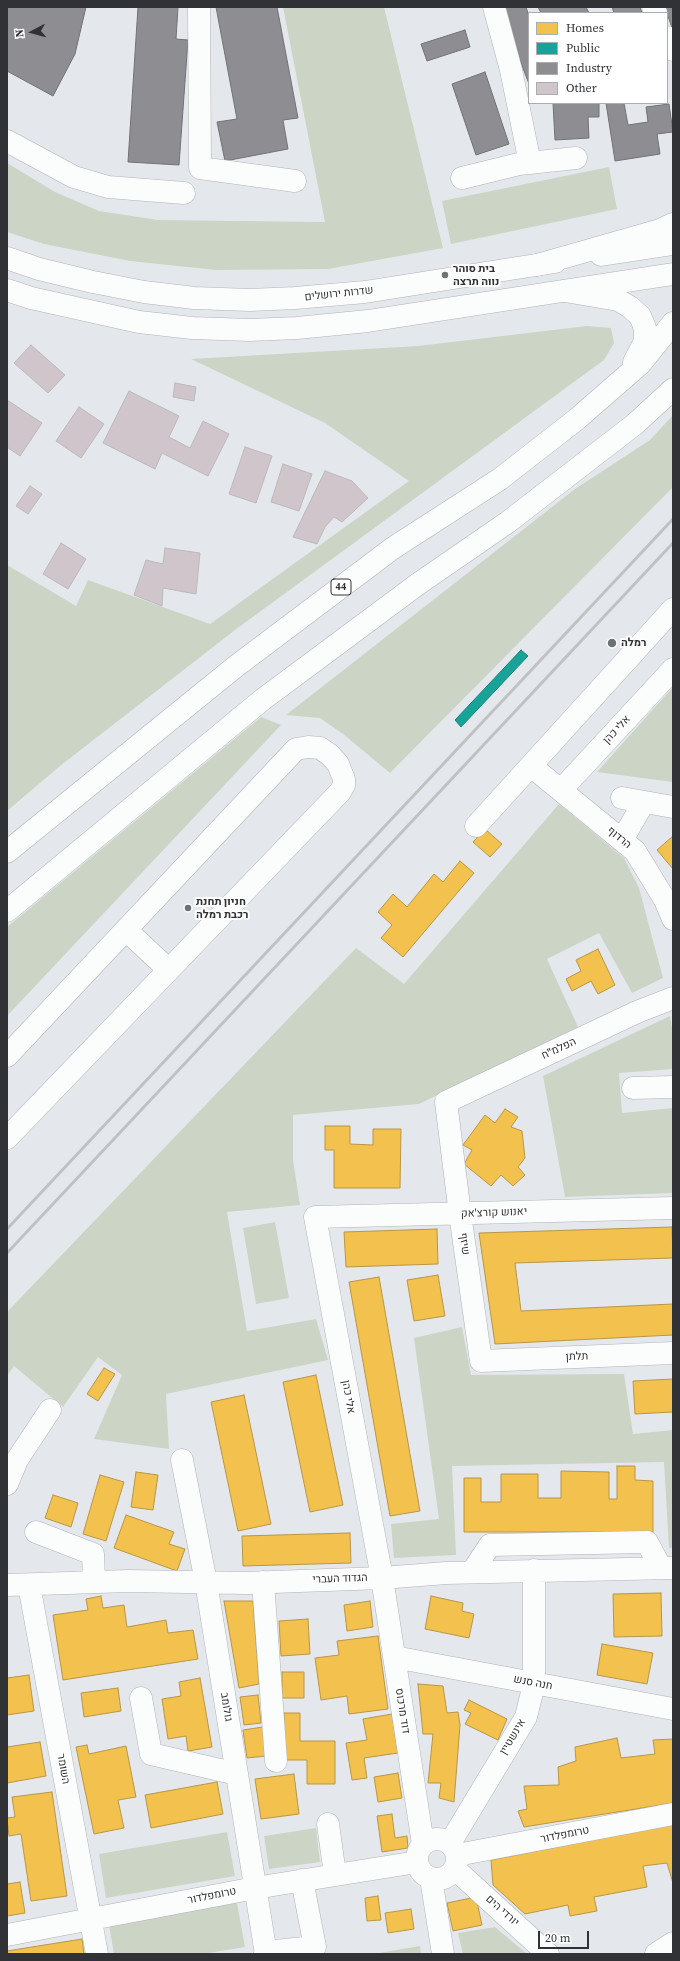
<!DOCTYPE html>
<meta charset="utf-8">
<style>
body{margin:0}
#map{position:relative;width:680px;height:1961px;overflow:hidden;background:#e4e8ec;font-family:"Source Serif 4",serif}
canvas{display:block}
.frame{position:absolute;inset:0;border:8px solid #303235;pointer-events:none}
.legend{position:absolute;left:528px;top:12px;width:140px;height:92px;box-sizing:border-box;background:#fff;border:1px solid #acadae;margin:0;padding:5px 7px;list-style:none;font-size:12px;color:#303235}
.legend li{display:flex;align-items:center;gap:8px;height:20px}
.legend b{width:20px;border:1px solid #acadae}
.north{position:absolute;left:12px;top:12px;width:40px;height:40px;-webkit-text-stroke:3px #fff;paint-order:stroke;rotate:264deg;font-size:11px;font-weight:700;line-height:16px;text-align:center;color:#303235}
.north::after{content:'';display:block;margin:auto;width:14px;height:18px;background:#303235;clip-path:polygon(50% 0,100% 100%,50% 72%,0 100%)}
.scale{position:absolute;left:538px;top:1931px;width:51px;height:18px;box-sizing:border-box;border:2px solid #303235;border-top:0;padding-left:5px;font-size:12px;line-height:14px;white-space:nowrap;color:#303235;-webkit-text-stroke:3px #fff;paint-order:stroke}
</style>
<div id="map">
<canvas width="680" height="1961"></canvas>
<div class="frame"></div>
<ul class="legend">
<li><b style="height:11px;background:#f2c14e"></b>Homes</li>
<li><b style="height:11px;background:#17a398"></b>Public</li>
<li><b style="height:11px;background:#8d8d92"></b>Industry</li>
<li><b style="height:11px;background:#cfc5ca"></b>Other</li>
</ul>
<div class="north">N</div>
<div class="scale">20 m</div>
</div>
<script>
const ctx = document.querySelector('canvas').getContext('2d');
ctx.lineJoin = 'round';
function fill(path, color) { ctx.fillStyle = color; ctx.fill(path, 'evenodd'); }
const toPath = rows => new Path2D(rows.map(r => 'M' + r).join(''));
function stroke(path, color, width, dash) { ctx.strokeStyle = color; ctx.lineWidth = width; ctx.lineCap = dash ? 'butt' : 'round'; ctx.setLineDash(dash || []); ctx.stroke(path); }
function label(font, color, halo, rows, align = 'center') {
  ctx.font = font + ' "Source Serif 4",Heebo,serif'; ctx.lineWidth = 4; ctx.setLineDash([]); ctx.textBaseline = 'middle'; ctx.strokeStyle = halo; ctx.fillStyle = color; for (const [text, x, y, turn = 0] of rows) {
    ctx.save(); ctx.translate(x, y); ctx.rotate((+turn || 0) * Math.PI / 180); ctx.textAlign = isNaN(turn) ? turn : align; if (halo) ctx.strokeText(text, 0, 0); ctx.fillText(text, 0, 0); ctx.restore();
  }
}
const green = toPath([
 [283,7,384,7,443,248,328,269,216,270,130,261,44,244,7,232,7,163,55,192,99,211,158,220,325,222],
 [609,167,617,209,451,244,442,201],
 [587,326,611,328,614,343,604,360,235,630,60,766,7,811,7,565,76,606,88,580,210,624,409,481,325,423,191,359,418,346],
 [673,415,673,487,390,773,343,734,320,718,286,715,575,489,650,440],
 [673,687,673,782,597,772],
 [261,717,281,725,7,1016,7,927],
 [559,804,624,858,639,888,663,978,632,993,599,933,547,959,578,1027,419,1104,293,1115,293,1160,300,1205,227,1212,247,1331,316,1319,328,1360,166,1394,169,1449,94,1439,122,1375,98,1357,63,1407,14,1366,7,1376,7,1312,356,948,404,984],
 [670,1016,673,1034,673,1069,619,1073,622,1113,673,1108,673,1193,565,1197,543,1076],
 [275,1222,289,1298,256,1304,243,1228],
 [462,1327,471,1375,624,1374,633,1434,673,1430,673,1548,669,1548,664,1462,452,1466,456,1555,394,1558,391,1524,439,1519,414,1338],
 [316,1828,320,1862,269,1869,264,1836],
 [227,1832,235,1876,106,1898,99,1854],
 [237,1903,245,1947,202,1954,114,1954,109,1925],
 [495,1927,527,1954,463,1954,458,1933],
 [420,1946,421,1954,373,1954]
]);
const homes = toPath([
 [485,829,502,844,490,857,473,842,485,829],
 [673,836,673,869,657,850,673,836],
 [460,861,474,873,403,957,381,938,392,925,378,912,393,894,407,907,434,874,443,882,460,861],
 [598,949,615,985,598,994,591,981,572,991,566,979,581,971,576,960,598,949],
 [505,1109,518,1117,511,1127,522,1131,525,1158,518,1167,525,1175,513,1186,501,1175,491,1186,464,1164,472,1150,463,1145,485,1115,495,1123,505,1109],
 [325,1126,350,1126,350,1144,373,1145,373,1129,401,1129,400,1188,334,1188,334,1150,325,1150,325,1126],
 [672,1227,673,1258,515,1263,521,1311,673,1304,673,1335,495,1344,479,1233,672,1227],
 [437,1229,438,1264,346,1267,344,1232,437,1229],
 [438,1275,445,1316,414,1321,407,1280,438,1275],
 [379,1277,420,1511,390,1516,349,1282,379,1277],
 [104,1368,115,1374,98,1401,87,1394,104,1368],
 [316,1375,343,1505,310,1512,283,1382,316,1375],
 [673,1379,673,1412,635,1414,633,1381,673,1379],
 [244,1395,271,1524,238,1531,211,1402,244,1395],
 [617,1466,635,1466,635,1480,653,1481,653,1532,464,1532,464,1478,481,1478,481,1502,501,1502,501,1474,538,1474,538,1498,561,1498,561,1471,609,1472,609,1499,617,1499,617,1466],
 [136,1472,158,1475,153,1510,131,1507,136,1472],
 [100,1475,124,1482,106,1541,83,1534,100,1475],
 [53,1495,78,1503,71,1527,45,1518,53,1495],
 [126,1515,174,1532,169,1544,185,1549,177,1571,114,1548,126,1515],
 [350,1533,351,1563,243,1566,242,1536,350,1533],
 [661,1593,662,1636,614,1637,613,1594,661,1593],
 [101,1596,103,1608,124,1605,127,1627,166,1620,168,1633,193,1630,198,1659,63,1680,53,1615,88,1610,86,1599,101,1596],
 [431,1596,463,1603,462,1611,474,1614,469,1638,425,1629,431,1596],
 [224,1601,253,1601,259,1684,239,1688,224,1601],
 [370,1601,373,1627,347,1631,344,1605,370,1601],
 [308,1619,310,1654,281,1656,279,1621,308,1619],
 [378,1636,388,1709,349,1714,347,1696,321,1700,315,1658,339,1655,337,1641,378,1636],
 [602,1644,653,1653,647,1684,597,1675,602,1644],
 [282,1672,304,1672,304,1698,282,1698,282,1672],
 [29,1675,34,1711,7,1715,7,1678,29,1675],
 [200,1678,212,1747,188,1751,186,1736,168,1739,162,1699,181,1696,179,1682,200,1678],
 [418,1684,443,1686,447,1713,458,1712,460,1725,454,1802,439,1798,441,1783,428,1783,433,1734,423,1734,418,1684],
 [118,1688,121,1711,84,1717,81,1693,118,1688],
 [258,1695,261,1723,244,1725,240,1697,258,1695],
 [469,1700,507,1719,498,1740,465,1724,471,1713,464,1710,469,1700],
 [284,1713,300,1713,300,1741,335,1741,335,1784,307,1784,307,1760,284,1760,284,1713],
 [392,1714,398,1753,364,1758,367,1778,352,1780,346,1743,367,1740,363,1719,392,1714],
 [263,1727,267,1756,247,1758,243,1730,263,1727],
 [617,1738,621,1758,655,1754,653,1740,673,1739,673,1803,524,1827,518,1811,527,1809,524,1786,559,1785,558,1767,576,1761,575,1747,617,1738],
 [40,1742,46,1776,7,1783,7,1747,40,1742],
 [87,1745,89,1754,126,1746,136,1797,118,1800,124,1828,94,1834,76,1747,87,1745],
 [398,1773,402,1798,378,1802,374,1777,398,1773],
 [294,1774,299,1814,261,1819,255,1779,294,1774],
 [217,1782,223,1814,151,1828,145,1795,217,1782],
 [52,1792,67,1896,31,1901,21,1834,9,1836,7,1818,15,1817,12,1797,52,1792],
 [392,1814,395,1838,407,1836,408,1848,382,1852,377,1816,392,1814],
 [673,1824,673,1883,667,1863,643,1866,647,1887,594,1897,597,1911,570,1916,568,1905,525,1914,493,1885,491,1860,673,1824],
 [20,1882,25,1913,7,1916,7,1884,20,1882],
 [378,1896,381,1920,367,1921,365,1898,378,1896],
 [476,1897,482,1925,453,1931,447,1903,476,1897],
 [411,1909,414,1929,388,1933,385,1913,411,1909],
 [82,1939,84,1954,7,1954,7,1951,82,1939]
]);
const public = toPath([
 [521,650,528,656,461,727,455,720,521,650]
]);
const industry = toPath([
 [7,7,86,7,75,54,53,96,7,71,7,7],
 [138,7,178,7,176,39,188,40,179,165,128,162,138,7],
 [216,7,277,7,298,118,283,120,288,149,225,161,217,122,237,119,216,7],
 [509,7,526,7,529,16,529,84,501,10,509,7],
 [538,7,586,7,589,13,541,13,538,7],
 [612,7,640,7,642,13,614,13,612,7],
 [664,7,673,7,673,31,667,13,664,7],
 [465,30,470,47,427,61,421,44,465,30],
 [485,72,509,144,476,155,452,84,485,72],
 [553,103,599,103,599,117,588,117,589,138,555,140,553,103],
 [606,103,624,103,628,125,648,122,646,107,669,104,673,132,657,134,660,154,615,161,606,103]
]);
const building = toPath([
 [31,345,65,375,48,393,14,363,31,345],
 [175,383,196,387,194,401,173,397,175,383],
 [129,391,179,416,169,437,190,448,203,421,229,434,208,476,162,453,155,469,103,443,129,391],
 [7,400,42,423,20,456,7,447,7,400],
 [79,407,104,424,81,458,56,441,79,407],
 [245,447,272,456,256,503,229,494,245,447],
 [283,464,312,474,299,511,271,502,283,464],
 [325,471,352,481,368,498,342,522,334,517,325,527,317,544,293,537,325,471],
 [30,486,42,494,28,514,16,506,30,486],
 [61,543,86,559,68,589,43,574,61,543],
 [165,548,200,553,196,594,163,588,162,606,134,595,146,560,163,564,165,548]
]);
const minor = toPath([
 [199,7,200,168,295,181],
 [494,7,511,70,530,163],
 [653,7,656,13],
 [667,37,673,50],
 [7,141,74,177,108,187,184,193],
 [462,178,519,164,576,158],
 [531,766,635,851,665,900,673,919],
 [561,790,673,669],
 [622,798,673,807],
 [476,826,673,609],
 [622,840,644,802],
 [126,930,169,970],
 [673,998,637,1012,446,1102,460,1214,481,1361,673,1353],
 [7,1056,296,749,308,747,320,748,330,755,338,764,344,779,344,785,340,792,7,1138],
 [633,1088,673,1087],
 [182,1460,206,1582,266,1954],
 [7,1484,17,1460,50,1410],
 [36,1532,93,1554,94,1582],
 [472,1572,490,1545,647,1542,661,1568],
 [263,1582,276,1761],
 [7,1585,128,1581,246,1583,382,1578,446,1573,673,1568],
 [29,1585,97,1954],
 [394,1657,673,1709],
 [141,1698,151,1754,237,1774],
 [328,1824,335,1875],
 '417 1859a20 20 0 1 1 40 0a20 20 0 1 1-40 0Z',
 [450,1843,526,1717,534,1684,534,1570],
 [423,1844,382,1578,315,1217,673,1208],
 [457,1855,673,1814],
 [455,1869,548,1954],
 [431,1878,443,1954],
 [7,1935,255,1888,417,1862],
 [265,1952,315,1947,302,1880],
 [656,1954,673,1943]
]);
const major = toPath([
 [601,255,673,244],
 [7,258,39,269,93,282,144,292,194,298,250,300,295,298,365,292,555,262],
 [7,290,31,298,139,322,192,328,250,330,297,328,368,321,673,274]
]);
const highway = toPath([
 [537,265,660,230,673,224],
 [565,291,618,300,630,307,640,316,645,328,645,341,634,362],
 [7,852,235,667,393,548,500,479,577,419,640,364,673,323],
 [7,911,262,700,418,584,508,522,635,424,673,389]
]);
const rail = toPath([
 [7,1229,673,519],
 [7,1253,673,543]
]);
const markers = [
 [445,275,4,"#6f7275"],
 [612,643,5,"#6f7275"],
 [188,908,4,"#6f7275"]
];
const shields = [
 [341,587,20]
];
const shieldNames = [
 ["44",341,587]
];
const poiNames = [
 ["בית סוהר",453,269],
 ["נווה תרצה",453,282],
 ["רמלה",621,643],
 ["חניון תחנת",196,902],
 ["רכבת רמלה",196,915]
];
const streetNames = [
 ["שדרות ירושלים",339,294,-6],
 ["אלי כהן",617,730,-47],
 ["הרדוף",619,838,39],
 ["הפלמ\"ח",559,1049,-25],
 ["יאנוש קורצ'אק",494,1213,-2],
 ["שיזף",464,1244,82],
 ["תלתן",577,1357,-2],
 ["אלי כהן",348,1397,80],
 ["הגדוד העברי",340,1579,-2],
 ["חנה סנש",533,1683,11],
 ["גולומב",226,1707,81],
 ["דוד מרכוס",402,1711,81],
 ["אינשטיין",513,1737,-59],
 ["השומר",63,1769,80],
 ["טרומפלדור",565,1835,-11],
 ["טרומפלדור",212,1896,-11],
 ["יורדי הים",502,1911,42]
];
fill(green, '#ccd5c5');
fill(homes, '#f2c14e');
stroke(homes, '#b89646', 1);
fill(public, '#17a398');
stroke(public, '#1e817a', 1);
fill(industry, '#8d8d92');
stroke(industry, '#717276', 1);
fill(building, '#cfc5ca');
stroke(building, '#bab9bc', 1);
stroke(minor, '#b0b3b6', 23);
stroke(major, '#b0b3b6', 23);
stroke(highway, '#b0b3b6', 23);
stroke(minor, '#fbfcfc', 22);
stroke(major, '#fbfcfc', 22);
stroke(highway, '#fbfcfc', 22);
stroke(rail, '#c0c1c2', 3);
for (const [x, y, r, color] of markers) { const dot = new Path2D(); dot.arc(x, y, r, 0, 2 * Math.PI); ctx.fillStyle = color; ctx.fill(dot); stroke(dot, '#fff', 1.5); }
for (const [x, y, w] of shields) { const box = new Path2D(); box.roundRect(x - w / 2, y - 8, w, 16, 3); ctx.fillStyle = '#fff'; ctx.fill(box); stroke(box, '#303235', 1); }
label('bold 10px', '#303235', null, shieldNames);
label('bold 11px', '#303235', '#fff', poiNames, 'left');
label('11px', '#303235', '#fff', streetNames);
</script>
